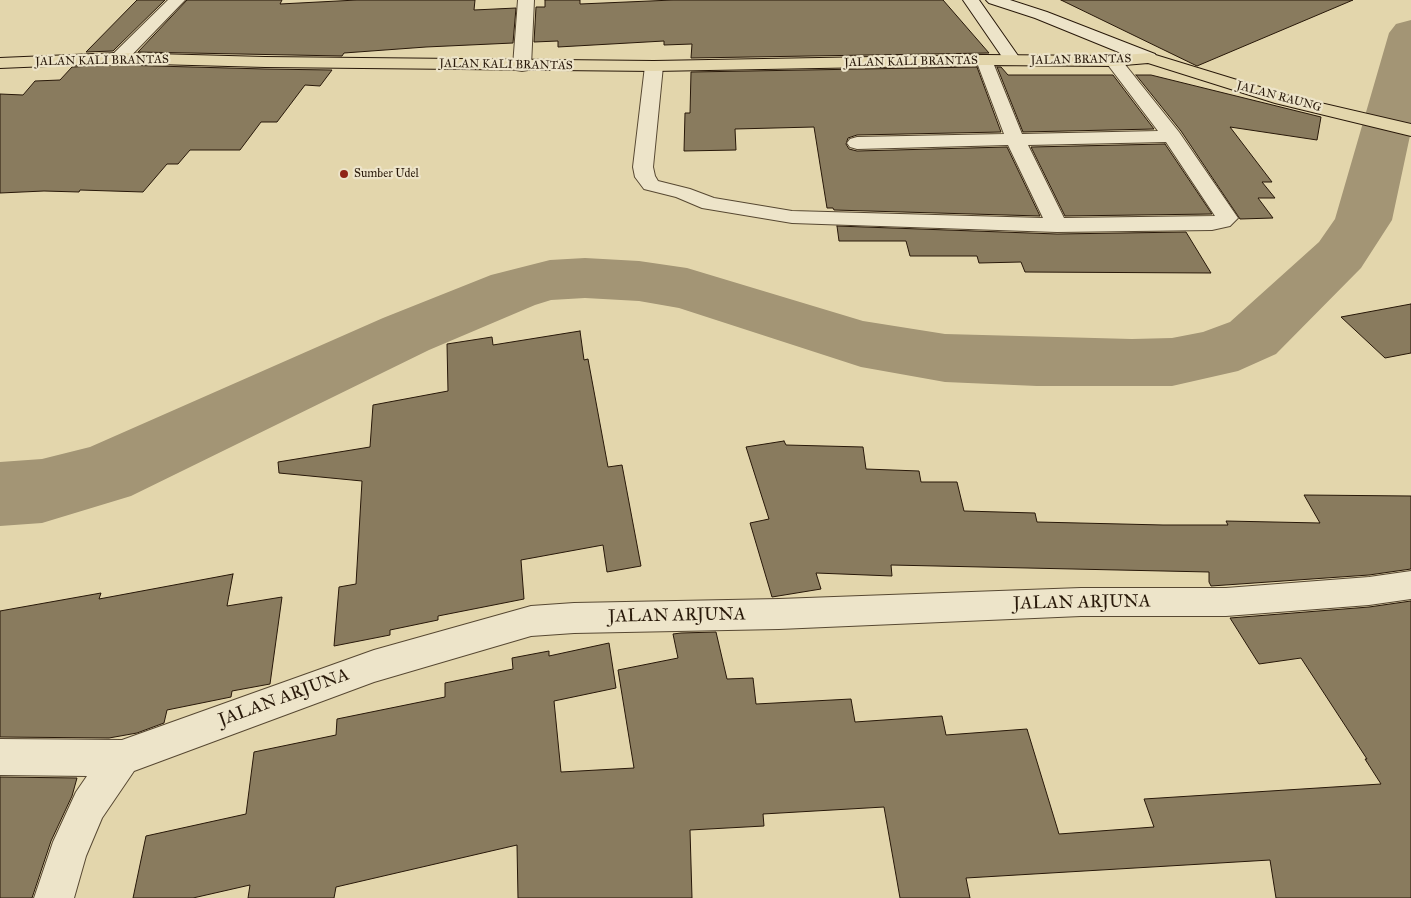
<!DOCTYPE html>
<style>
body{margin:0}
canvas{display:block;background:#e3d6ac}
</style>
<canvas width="1411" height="898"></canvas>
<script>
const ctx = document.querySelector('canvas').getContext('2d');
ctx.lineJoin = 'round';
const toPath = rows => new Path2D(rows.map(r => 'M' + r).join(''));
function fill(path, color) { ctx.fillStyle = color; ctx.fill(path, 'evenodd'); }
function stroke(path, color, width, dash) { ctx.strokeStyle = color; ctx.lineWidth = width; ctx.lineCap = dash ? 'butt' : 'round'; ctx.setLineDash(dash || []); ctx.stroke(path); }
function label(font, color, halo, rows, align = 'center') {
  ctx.font = font + ' "IM FELL Great Primer",serif'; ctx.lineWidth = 4.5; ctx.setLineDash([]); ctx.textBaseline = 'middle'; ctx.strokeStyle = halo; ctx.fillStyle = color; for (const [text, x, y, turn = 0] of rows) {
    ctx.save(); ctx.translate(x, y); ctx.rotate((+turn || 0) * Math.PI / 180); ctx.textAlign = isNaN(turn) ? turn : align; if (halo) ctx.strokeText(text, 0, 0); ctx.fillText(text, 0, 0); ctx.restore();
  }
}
const river = toPath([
 [1411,20,1411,131,1392,220,1361,268,1276,354,1238,371,1172,386,1037,386,945,382,861,367,679,308,639,301,585,298,551,300,535,305,429,350,131,496,42,523,0,526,0,462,42,459,90,447,383,318,491,275,550,260,585,258,639,261,687,268,863,321,945,334,1132,339,1172,338,1203,332,1230,322,1319,242,1335,219,1389,33,1396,24,1411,20]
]);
const building = toPath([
 [137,0,165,0,113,51,86,52,137,0],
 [187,0,282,0,280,4,357,0,475,0,474,10,516,8,513,43,426,47,344,53,342,56,138,52,187,0],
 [545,0,580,0,580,4,673,0,943,0,989,53,691,58,692,44,664,45,664,41,558,47,558,41,534,42,536,7,545,7,545,0],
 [1061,0,1353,0,1197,66,1061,0],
 [119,65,265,69,332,70,320,86,305,85,277,122,261,122,240,150,190,150,178,164,167,164,143,192,80,190,79,192,44,191,0,193,0,94,23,95,35,81,60,80,72,67,119,65],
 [977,67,1001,132,857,135,848,138,846,144,849,149,857,151,1007,147,1040,216,834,210,833,208,827,208,814,127,735,129,736,150,684,151,685,113,690,113,691,72,977,67],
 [997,67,1001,67,1008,75,1113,75,1154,129,1023,132,997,67],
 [1136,75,1151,75,1321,117,1317,140,1230,127,1272,182,1262,182,1275,198,1258,198,1273,218,1240,219,1181,131,1136,75],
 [1165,144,1212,214,1065,216,1031,147,1165,144],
 [837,226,1057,234,1186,232,1211,273,1025,272,1021,262,979,263,977,256,910,256,906,241,839,241,837,226],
 [1411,304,1411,353,1385,358,1341,317,1411,304],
 [580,331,584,360,588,359,608,467,622,465,641,566,607,572,603,545,521,560,524,599,438,616,438,620,390,630,390,635,334,646,339,587,356,584,362,481,279,473,278,462,370,447,373,405,448,391,447,344,492,337,493,345,580,331],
 [784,441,786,445,863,447,866,469,919,471,921,482,957,482,964,511,1035,513,1037,522,1163,525,1228,525,1226,521,1320,523,1304,495,1411,496,1411,569,1369,575,1211,586,1209,582,1209,572,891,565,892,576,816,573,821,589,772,597,750,523,769,519,746,447,784,441],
 [233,574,227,606,282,597,270,684,232,691,231,697,167,710,164,723,137,733,109,738,0,737,0,611,101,593,99,599,233,574],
 [1411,601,1411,898,1276,898,1270,860,966,878,970,898,900,898,884,807,763,814,764,826,690,830,692,898,518,898,517,845,336,887,334,898,248,898,250,885,193,898,133,898,146,836,246,814,254,752,336,735,337,719,445,697,445,683,513,669,512,658,549,651,549,656,609,643,616,688,554,701,561,772,634,768,618,670,678,658,673,634,681,633,716,632,727,679,753,678,756,704,851,699,855,722,942,716,946,735,1027,729,1059,834,1154,827,1144,799,1381,784,1365,759,1367,759,1301,658,1259,664,1230,618,1369,607,1411,601],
 [0,777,77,778,72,796,51,841,32,898,0,898,0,777]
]);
const street = toPath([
 [168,0,185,0,125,62,113,62,111,58,113,54,168,0],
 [518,0,534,0,531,66,528,70,522,71,516,70,513,66,518,0],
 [984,55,990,56,992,60,1022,134,1158,131,1105,61,1107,57,1113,56,1119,57,1179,132,1238,218,1230,226,1212,230,1057,232,792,223,702,208,676,197,644,189,635,177,633,167,645,66,648,62,654,61,660,62,663,66,653,167,655,176,658,181,690,189,714,198,792,211,1043,218,1008,145,857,149,850,147,847,143,850,139,857,137,1004,134,976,60,978,56,984,55],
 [1166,142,1215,216,1064,218,1028,145,1166,142],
 [1411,571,1411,599,1369,605,1226,616,1081,616,779,629,574,633,531,636,374,682,134,771,102,818,86,856,74,898,34,898,53,842,76,792,87,776,0,775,0,739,122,740,374,650,531,606,574,603,779,599,1081,588,1226,588,1369,577,1411,571]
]);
const secondary = toPath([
 [963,0,979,0,1021,60,1019,64,1007,64,963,0],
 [986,0,1010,0,1047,12,1155,54,1157,58,1155,62,1149,63,1143,62,1035,18,989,3,986,0]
]);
const primary = toPath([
 [119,53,265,57,654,61,984,55,1113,56,1149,53,1286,95,1411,124,1411,136,1275,103,1148,63,1113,66,984,65,654,71,265,67,119,63,0,68,0,58,119,53]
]);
const markers = [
 [344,174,5,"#8f2418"]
];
const farStreetnames = [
 ["JALAN BRANTAS",1081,60,-1],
 ["JALAN KALI BRANTAS",102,61,-1],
 ["JALAN KALI BRANTAS",911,62,-1],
 ["JALAN KALI BRANTAS",506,65,1],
 ["JALAN RAUNG",1279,97,15]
];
const farPoinames = [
 ["Sumber Udel",354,174]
];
const nearStreetnames = [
 ["JALAN ARJUNA",1082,603,-1],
 ["JALAN ARJUNA",677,616,-1],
 ["JALAN ARJUNA",284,698,-20]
];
fill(river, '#a39575');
fill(building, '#897b5e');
stroke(building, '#281809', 1);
stroke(street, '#574832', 2);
stroke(secondary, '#281809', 2);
stroke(primary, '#281809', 2);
fill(street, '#ede4c9');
fill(secondary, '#ede4c9');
fill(primary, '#e3d6ac');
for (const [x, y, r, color] of markers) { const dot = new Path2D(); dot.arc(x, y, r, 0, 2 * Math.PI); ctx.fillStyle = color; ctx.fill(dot); stroke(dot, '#ede4c9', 2); }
label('12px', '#281809', '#ede4c9', farStreetnames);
label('12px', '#281809', '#ede4c9', farPoinames, 'left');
label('18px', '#281809', '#ede4c9', nearStreetnames);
</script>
